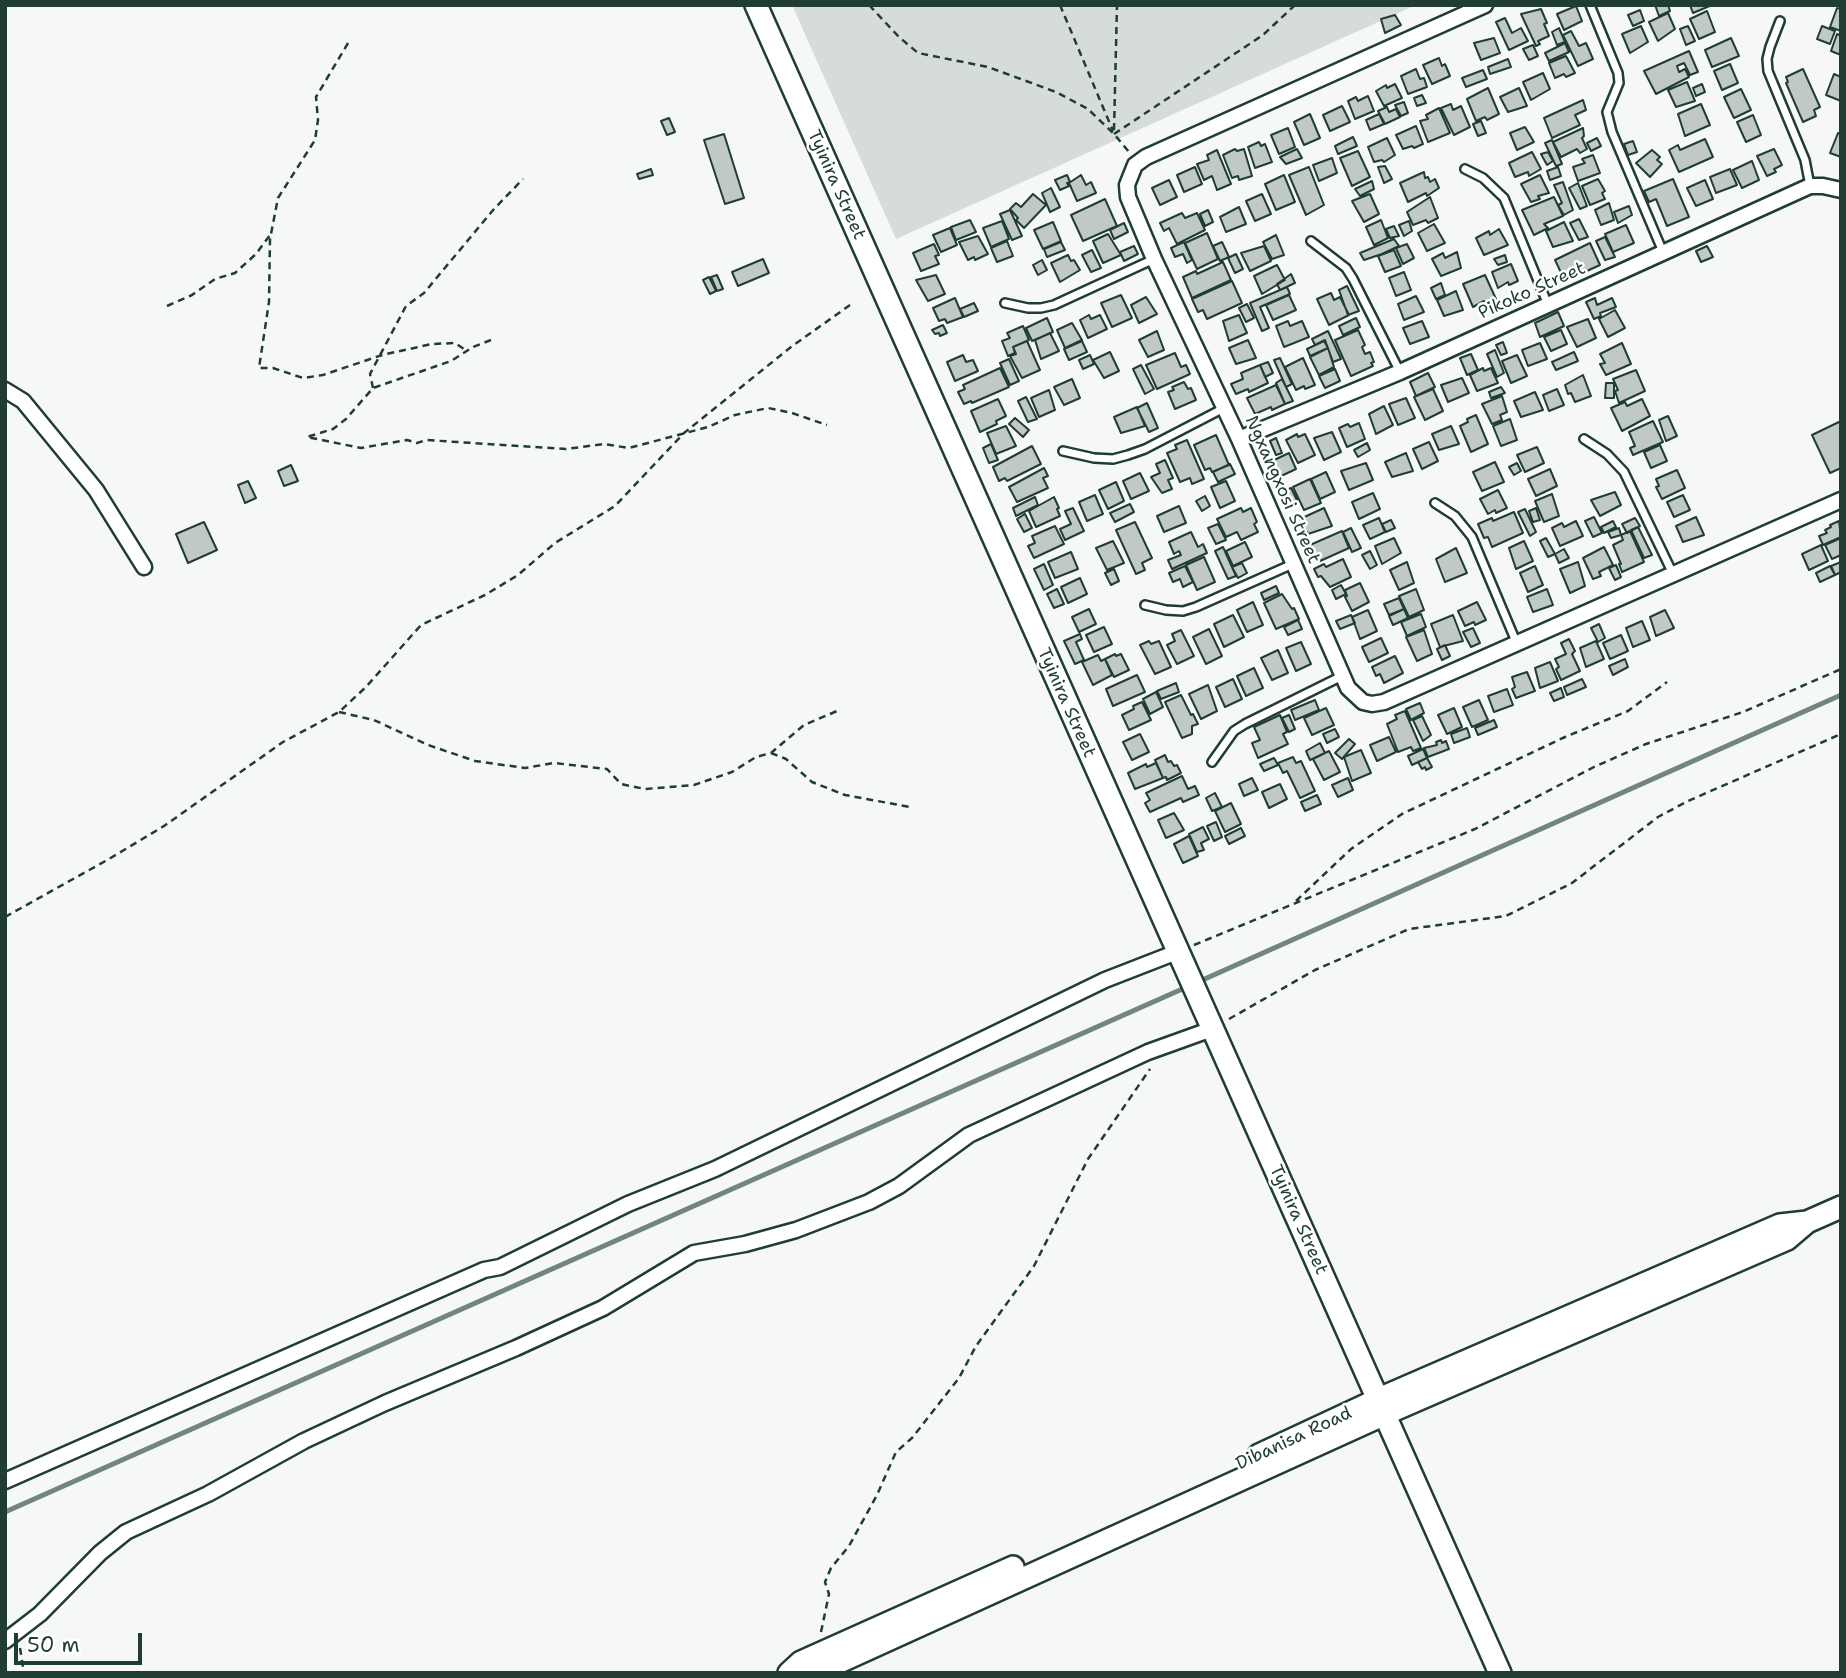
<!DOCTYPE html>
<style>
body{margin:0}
#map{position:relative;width:1846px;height:1678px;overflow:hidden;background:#f6f7f7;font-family:"Shantell Sans",sans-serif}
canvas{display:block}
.frame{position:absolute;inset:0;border:7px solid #1f3d34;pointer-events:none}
.scale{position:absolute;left:14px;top:1633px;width:128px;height:32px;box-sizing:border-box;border:4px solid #1f3d34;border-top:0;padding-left:9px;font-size:21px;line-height:24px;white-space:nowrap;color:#1f3d34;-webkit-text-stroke:5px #fff;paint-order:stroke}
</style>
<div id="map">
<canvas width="1846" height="1678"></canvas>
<div class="frame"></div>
<div class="scale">50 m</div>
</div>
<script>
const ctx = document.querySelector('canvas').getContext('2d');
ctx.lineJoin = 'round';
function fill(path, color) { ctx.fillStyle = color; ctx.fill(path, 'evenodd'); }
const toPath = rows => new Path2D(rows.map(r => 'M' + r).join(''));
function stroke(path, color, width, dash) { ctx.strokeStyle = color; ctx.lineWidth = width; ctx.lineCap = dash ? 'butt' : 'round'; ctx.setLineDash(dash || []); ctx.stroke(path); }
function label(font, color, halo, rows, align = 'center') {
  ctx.font = font + ' "Shantell Sans",sans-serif'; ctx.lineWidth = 5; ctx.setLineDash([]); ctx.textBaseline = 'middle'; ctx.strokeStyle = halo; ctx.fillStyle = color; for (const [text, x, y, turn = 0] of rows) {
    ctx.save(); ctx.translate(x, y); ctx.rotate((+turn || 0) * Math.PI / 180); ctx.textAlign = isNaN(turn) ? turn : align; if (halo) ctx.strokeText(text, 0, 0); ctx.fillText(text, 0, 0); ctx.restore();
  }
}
const green = toPath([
 [792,5,1416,5,896,239]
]);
const stream = toPath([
 [1198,982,1841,695],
 [5,1512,1189,986]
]);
const building = toPath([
 [1655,5,1668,5,1670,11,1659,16,1655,5],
 [1690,5,1712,5,1693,13,1690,5],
 [1576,6,1582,21,1564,30,1557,14,1576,6],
 [1837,8,1841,9,1841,31,1830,27,1837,8],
 [1541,9,1547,23,1544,24,1549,36,1538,41,1540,44,1536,46,1521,14,1541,9],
 [1640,10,1644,21,1633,26,1628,15,1640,10],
 [1707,11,1715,32,1699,39,1690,19,1707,11],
 [1668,13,1675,29,1658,41,1649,22,1668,13],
 [1395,15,1401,25,1385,33,1381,19,1395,15],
 [1505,18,1512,33,1521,28,1528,41,1509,50,1496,22,1505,18],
 [1641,26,1648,42,1630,53,1622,34,1641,26],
 [1688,26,1695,41,1686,45,1680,29,1688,26],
 [1822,26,1835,31,1830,44,1817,39,1822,26],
 [1559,28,1565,42,1557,45,1552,32,1559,28],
 [1571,31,1579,46,1586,43,1593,59,1578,66,1563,35,1571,31],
 [1837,34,1841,36,1841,55,1831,51,1837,34],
 [1494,38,1500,53,1481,60,1474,43,1494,38],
 [1731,38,1739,56,1712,67,1705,50,1731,38],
 [1565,43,1569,52,1549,61,1545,53,1565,43],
 [1533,45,1538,56,1529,60,1523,49,1533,45],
 [1689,51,1698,72,1690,75,1684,63,1677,66,1679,72,1685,69,1689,77,1656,94,1644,71,1689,51],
 [1566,56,1575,73,1566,77,1564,74,1555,78,1549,63,1566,56],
 [1439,58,1442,66,1445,64,1450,76,1432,84,1423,65,1439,58],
 [1508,59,1511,67,1490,74,1488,67,1508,59],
 [1730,64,1738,83,1722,90,1714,71,1730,64],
 [1416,69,1420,79,1424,78,1427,87,1408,94,1401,76,1416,69],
 [1803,69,1820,107,1814,110,1816,116,1803,122,1786,83,1788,82,1786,77,1803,69],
 [1483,70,1487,79,1466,87,1462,78,1483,70],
 [1543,73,1550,89,1531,100,1523,82,1543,73],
 [1834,74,1841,77,1841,101,1826,95,1834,74],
 [1687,82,1695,101,1676,107,1668,90,1687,82],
 [1395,84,1402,98,1384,106,1376,91,1386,85,1387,88,1395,84],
 [1702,84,1705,92,1696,96,1693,88,1702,84],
 [1488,88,1499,114,1487,120,1485,117,1476,121,1467,99,1488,88],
 [1519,88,1527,106,1508,112,1500,97,1519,88],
 [1741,89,1751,110,1734,118,1724,97,1741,89],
 [1422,95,1426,103,1417,106,1414,98,1422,95],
 [1368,96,1374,111,1355,119,1348,101,1356,97,1358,101,1368,96],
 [1583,100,1586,110,1575,115,1580,125,1552,138,1544,118,1583,100],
 [1404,102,1408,113,1401,116,1395,105,1404,102],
 [1451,104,1453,110,1461,106,1470,127,1454,135,1441,108,1451,104],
 [1701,104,1710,125,1685,136,1678,114,1701,104],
 [1342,106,1350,122,1330,131,1323,115,1342,106],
 [1387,107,1389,112,1396,109,1400,117,1385,124,1378,111,1387,107],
 [1439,108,1450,133,1428,142,1420,121,1428,119,1426,115,1439,108],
 [1310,114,1320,138,1304,145,1294,122,1310,114],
 [1379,114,1384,124,1370,130,1366,120,1379,114],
 [1753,115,1761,135,1746,142,1737,122,1753,115],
 [669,118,675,132,667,135,661,121,669,118],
 [1481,121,1486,133,1478,136,1473,124,1481,121],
 [1416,126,1423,144,1414,148,1412,146,1403,149,1396,135,1416,126],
 [1525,127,1534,142,1517,150,1510,133,1525,127],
 [1288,128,1295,147,1279,154,1271,135,1288,128],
 [1583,128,1584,136,1582,138,1587,149,1580,153,1577,149,1561,157,1553,142,1583,128],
 [1838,133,1841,134,1841,157,1830,153,1838,133],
 [724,134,744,198,725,204,704,140,724,134],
 [1353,137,1357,146,1338,154,1335,146,1353,137],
 [1387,138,1395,155,1384,162,1382,160,1374,162,1368,147,1387,138],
 [1597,138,1601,146,1591,151,1587,143,1597,138],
 [1705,139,1713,157,1679,172,1669,150,1678,145,1680,150,1705,139],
 [1552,140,1562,164,1556,166,1545,143,1552,140],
 [1633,141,1637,152,1628,155,1624,144,1633,141],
 [1259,142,1261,146,1265,144,1272,162,1255,168,1248,147,1259,142],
 [1235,149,1237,151,1244,149,1252,176,1239,180,1238,176,1232,178,1223,155,1235,149],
 [1297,149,1302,158,1286,164,1280,157,1297,149],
 [1774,149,1782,165,1774,169,1776,172,1767,176,1757,156,1774,149],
 [1217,150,1231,184,1217,190,1212,176,1204,180,1197,164,1209,160,1207,155,1217,150],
 [1652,150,1660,157,1657,160,1662,164,1650,177,1636,163,1652,150],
 [1358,151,1370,177,1352,186,1340,158,1358,151],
 [1532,152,1541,169,1529,176,1528,172,1515,177,1509,163,1532,152],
 [1548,152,1553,161,1547,165,1541,154,1548,152],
 [1593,155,1600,173,1578,181,1573,167,1585,163,1582,159,1593,155],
 [1332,158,1337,173,1319,181,1313,165,1332,158],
 [1752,161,1759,180,1742,188,1733,170,1752,161],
 [1385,166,1392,179,1384,183,1378,167,1385,166],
 [1195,167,1202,184,1184,192,1177,175,1195,167],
 [1309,167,1324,205,1306,215,1289,175,1309,167],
 [1558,167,1561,176,1550,180,1547,171,1558,167],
 [651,169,653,175,639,179,637,174,651,169],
 [1730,169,1737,185,1716,193,1710,177,1730,169],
 [1424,172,1425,178,1428,177,1430,182,1435,179,1439,188,1427,196,1426,193,1408,202,1400,183,1424,172],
 [1067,175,1070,182,1067,183,1069,186,1060,190,1055,180,1067,175],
 [1081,175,1086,185,1091,182,1096,193,1077,201,1069,183,1081,175],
 [1284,175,1295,202,1276,210,1265,184,1284,175],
 [1540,175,1549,193,1538,196,1540,199,1531,202,1521,184,1540,175],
 [1598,179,1605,191,1602,193,1605,199,1590,205,1582,186,1598,179],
 [1673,179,1689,217,1667,226,1656,199,1649,202,1644,191,1673,179],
 [1169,180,1177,197,1160,205,1152,188,1169,180],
 [1705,180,1713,199,1696,206,1687,188,1705,180],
 [1372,181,1374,189,1360,196,1355,189,1372,181],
 [1563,182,1573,210,1564,215,1558,205,1562,203,1554,185,1563,182],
 [1578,183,1587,206,1580,209,1569,188,1578,183],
 [1051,188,1060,207,1050,212,1042,193,1051,188],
 [1033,194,1046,205,1024,228,1016,220,1018,218,1010,209,1016,203,1021,207,1033,194],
 [1262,194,1271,214,1255,221,1246,201,1262,194],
 [1370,194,1379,214,1364,222,1352,201,1370,194],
 [1430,197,1438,218,1428,223,1426,220,1413,225,1407,212,1430,197],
 [1554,197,1563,216,1544,224,1548,228,1534,235,1522,210,1554,197],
 [1105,199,1117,226,1083,241,1071,215,1105,199],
 [1609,203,1614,220,1601,225,1595,210,1609,203],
 [1629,206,1632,215,1618,223,1614,212,1629,206],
 [1239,207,1246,224,1226,232,1220,217,1239,207],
 [1010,210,1022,236,1012,240,1000,214,1010,210],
 [1208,210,1213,222,1205,226,1200,214,1208,210],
 [1182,213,1185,218,1197,213,1205,230,1177,244,1169,228,1164,231,1160,223,1182,213],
 [1579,219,1588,237,1579,240,1570,223,1579,219],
 [970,220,976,232,956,240,951,227,970,220],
 [1381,220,1388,238,1374,245,1366,227,1381,220],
 [1002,221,1009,239,991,247,983,228,1002,221],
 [1409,221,1412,231,1404,236,1399,225,1409,221],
 [1053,222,1061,241,1043,249,1034,230,1053,222],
 [1564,222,1573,241,1553,247,1546,231,1564,222],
 [1124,223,1128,232,1114,239,1110,230,1124,223],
 [1434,224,1445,243,1427,251,1418,233,1434,224],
 [1626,225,1634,243,1613,252,1605,234,1626,225],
 [1394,226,1399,236,1390,238,1386,229,1394,226],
 [950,228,957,245,941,252,933,235,950,228],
 [1499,229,1508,245,1484,255,1476,238,1489,231,1490,235,1499,229],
 [1207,233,1218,259,1197,269,1185,243,1207,233],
 [1108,234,1121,255,1103,263,1093,241,1108,234],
 [1276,235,1284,255,1272,259,1263,242,1276,235],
 [978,236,988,254,975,260,974,257,968,260,959,242,978,236],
 [1605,237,1615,257,1605,260,1596,241,1605,237],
 [1394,239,1399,246,1382,254,1364,260,1360,253,1394,239],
 [1007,241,1013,256,997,262,991,248,1007,241],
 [1061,242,1065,250,1047,257,1044,249,1061,242],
 [1184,242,1192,260,1187,263,1183,254,1175,257,1171,248,1184,242],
 [1222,242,1229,257,1220,261,1213,246,1222,242],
 [1590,243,1600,265,1565,281,1555,260,1590,243],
 [934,244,939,255,935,256,939,264,921,271,913,253,934,244],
 [1407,244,1414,258,1403,264,1396,248,1407,244],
 [1134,246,1138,254,1124,261,1120,252,1134,246],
 [1264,246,1271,261,1250,271,1241,253,1264,246],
 [1707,246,1713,257,1701,262,1696,251,1707,246],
 [1092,250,1101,268,1091,272,1082,255,1092,250],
 [1394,250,1401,266,1385,272,1378,256,1394,250],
 [1457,252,1461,268,1441,276,1432,259,1443,253,1445,258,1457,252],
 [1236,254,1243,269,1235,273,1228,258,1236,254],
 [1068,255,1071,261,1074,260,1080,270,1060,282,1051,263,1068,255],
 [1505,255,1507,262,1498,265,1494,259,1505,255],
 [763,259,769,273,738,286,732,272,763,259],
 [1042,260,1047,270,1038,275,1033,265,1042,260],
 [1223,262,1231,280,1192,298,1183,277,1196,271,1197,274,1223,262],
 [1511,264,1518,281,1509,285,1508,282,1498,288,1492,272,1511,264],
 [1277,265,1285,280,1262,294,1254,276,1277,265],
 [1404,272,1411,290,1396,296,1389,278,1404,272],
 [1291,274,1295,283,1280,290,1277,284,1291,274],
 [717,275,723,289,717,291,711,277,717,275],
 [936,275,945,294,928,301,916,280,936,275],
 [1485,275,1496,299,1485,304,1484,301,1473,307,1463,284,1485,275],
 [709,277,716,291,710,294,703,280,709,277],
 [1232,281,1242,303,1207,319,1203,310,1198,312,1192,299,1232,281],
 [1441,283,1445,295,1436,299,1431,288,1441,283],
 [1347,286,1359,311,1348,315,1339,290,1347,286],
 [1287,287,1290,294,1260,307,1269,328,1262,331,1250,303,1287,287],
 [1456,291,1463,310,1444,316,1437,300,1456,291],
 [1331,293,1334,300,1340,297,1349,315,1329,325,1317,299,1331,293],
 [1121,295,1132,318,1112,327,1101,303,1121,295],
 [1289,295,1296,310,1273,320,1266,305,1289,295],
 [1416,296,1424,312,1404,320,1398,304,1416,296],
 [1146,297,1157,314,1139,323,1131,305,1146,297],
 [955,298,963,317,947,323,945,319,939,321,933,308,955,298],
 [1595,298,1597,305,1612,298,1616,307,1600,313,1601,316,1594,319,1586,302,1595,298],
 [974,303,978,311,964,317,960,309,974,303],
 [1247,304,1254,318,1246,322,1239,308,1247,304],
 [1615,310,1625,328,1608,337,1599,319,1615,310],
 [1558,312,1564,326,1540,337,1535,323,1558,312],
 [1089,315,1091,319,1100,315,1107,329,1088,338,1080,320,1089,315],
 [1239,315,1247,333,1229,341,1223,321,1239,315],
 [1047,318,1053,332,1032,341,1026,328,1047,318],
 [1356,318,1360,327,1343,335,1339,326,1356,318],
 [1588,319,1596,338,1577,347,1567,327,1588,319],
 [1288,321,1290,326,1302,321,1309,337,1284,347,1276,326,1288,321],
 [1422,321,1429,337,1410,344,1403,328,1422,321],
 [1072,323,1082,340,1065,348,1057,330,1072,323],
 [943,325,947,333,940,336,939,333,935,334,932,330,943,325],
 [1023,326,1029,340,1013,347,1015,353,1008,356,1002,341,1010,338,1007,333,1023,326],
 [1358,330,1365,345,1362,347,1365,354,1370,352,1374,362,1371,363,1373,366,1351,376,1335,340,1358,330],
 [1561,330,1567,344,1551,351,1544,337,1561,330],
 [1157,331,1164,350,1148,357,1139,340,1157,331],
 [1328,331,1341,359,1333,362,1325,340,1315,345,1312,339,1328,331],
 [1050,333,1059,351,1041,359,1035,340,1050,333],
 [1248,340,1256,358,1236,364,1229,348,1248,340],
 [1027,341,1040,370,1022,378,1010,356,1016,354,1013,347,1027,341],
 [1082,341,1087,352,1069,360,1064,349,1082,341],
 [1324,341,1328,348,1310,356,1307,349,1324,341],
 [1503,342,1507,353,1501,355,1496,345,1503,342],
 [1540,343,1547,359,1528,366,1522,350,1540,343],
 [1622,343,1631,364,1606,375,1600,364,1605,363,1600,354,1622,343],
 [1328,348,1334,367,1319,375,1310,357,1328,348],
 [1495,350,1504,373,1497,377,1487,354,1495,350],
 [1110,352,1119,371,1104,378,1093,360,1110,352],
 [1574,352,1578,361,1556,370,1552,362,1574,352],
 [1175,353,1181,367,1186,365,1190,374,1157,389,1146,365,1175,353],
 [1471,354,1478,370,1467,375,1460,358,1471,354],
 [963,355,966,362,973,360,978,371,955,381,947,362,963,355],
 [1090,355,1094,364,1083,369,1079,360,1090,355],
 [1517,355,1527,376,1511,383,1502,361,1517,355],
 [1280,358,1292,384,1286,387,1274,360,1280,358],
 [1303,358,1315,385,1305,389,1304,386,1296,390,1285,367,1303,358],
 [1009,359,1019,381,1010,385,1000,363,1009,359],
 [1268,362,1273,373,1265,377,1260,365,1268,362],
 [1141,365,1154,389,1145,394,1133,369,1141,365],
 [1260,365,1268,383,1249,392,1248,389,1236,394,1231,384,1243,379,1241,373,1260,365],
 [1000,368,1009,387,972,403,971,401,964,404,958,392,965,389,963,385,1000,368],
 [1483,368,1484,371,1491,368,1498,383,1477,391,1470,375,1483,368],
 [1335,369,1340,381,1325,388,1319,376,1335,369],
 [1636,370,1645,391,1619,403,1615,391,1618,390,1613,379,1636,370],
 [1428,373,1435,387,1416,396,1410,382,1428,373],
 [1583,375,1591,396,1575,402,1571,393,1568,394,1565,385,1583,375],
 [1462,378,1469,393,1448,402,1441,385,1462,378],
 [1072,379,1080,398,1064,405,1054,387,1072,379],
 [1282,379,1293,401,1285,404,1276,383,1282,379],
 [1184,382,1188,389,1191,388,1196,400,1175,409,1168,392,1174,390,1172,387,1184,382],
 [1606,383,1614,383,1614,398,1605,398,1606,383],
 [1276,385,1285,404,1272,410,1271,407,1255,414,1247,398,1276,385],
 [1501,387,1505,393,1491,398,1489,392,1501,387],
 [1433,389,1443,411,1425,420,1414,397,1433,389],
 [1557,389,1564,405,1549,411,1543,395,1557,389],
 [1049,390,1055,410,1039,417,1031,398,1049,390],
 [1535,392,1543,410,1521,417,1514,401,1535,392],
 [1502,396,1507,412,1500,415,1502,420,1492,424,1482,404,1502,396],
 [1026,397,1037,419,1028,422,1018,401,1026,397],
 [1406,398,1415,418,1398,425,1389,404,1406,398],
 [998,399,1006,416,996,421,997,424,980,432,971,411,998,399],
 [1642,399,1650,416,1622,431,1611,408,1625,402,1627,406,1642,399],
 [1147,403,1158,428,1149,432,1137,408,1147,403],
 [1384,406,1393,425,1376,434,1369,414,1384,406],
 [1137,407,1145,426,1121,433,1114,417,1137,407],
 [1476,415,1488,444,1471,452,1460,426,1468,422,1467,419,1476,415],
 [1668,416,1677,436,1666,441,1659,420,1668,416],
 [1015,418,1029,430,1023,437,1009,424,1015,418],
 [1510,419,1517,440,1501,446,1493,426,1510,419],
 [1653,421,1663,442,1633,455,1630,448,1635,446,1629,432,1653,421],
 [1841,421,1841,468,1830,473,1812,435,1841,421],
 [1359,423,1365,439,1347,447,1339,428,1348,424,1350,427,1359,423],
 [1006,426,1016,446,996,454,987,433,1006,426],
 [1451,426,1459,444,1439,450,1432,434,1451,426],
 [1332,432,1341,452,1324,460,1314,438,1332,432],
 [1297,434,1298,437,1305,434,1315,455,1298,463,1286,440,1297,434],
 [1216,435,1229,465,1212,472,1210,468,1205,470,1194,445,1216,435],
 [1276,438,1282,453,1276,455,1270,441,1276,438],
 [1187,440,1204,479,1192,484,1190,478,1180,482,1167,453,1177,449,1175,445,1187,440],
 [1429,442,1438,461,1422,469,1413,449,1429,442],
 [1367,443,1370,450,1358,457,1354,450,1367,443],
 [991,444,998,460,989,463,983,448,991,444],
 [1660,445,1667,461,1651,468,1644,452,1660,445],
 [1032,446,1041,464,1007,481,1005,478,999,481,993,467,1032,446],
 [1537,447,1544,463,1525,472,1517,455,1537,447],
 [1289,453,1296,469,1279,477,1272,461,1289,453],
 [1406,453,1413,471,1392,477,1385,462,1406,453],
 [1165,460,1173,478,1168,480,1172,489,1162,493,1151,477,1160,473,1156,464,1165,460],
 [1495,462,1504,482,1482,491,1473,472,1495,462],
 [1366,463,1373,480,1349,490,1341,471,1366,463],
 [1517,463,1521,471,1514,475,1509,467,1517,463],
 [1230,464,1235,474,1218,482,1213,472,1230,464],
 [291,465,298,481,284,486,278,471,291,465],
 [1044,468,1048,476,1043,478,1048,488,1017,502,1009,487,1044,468],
 [1550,469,1557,486,1536,496,1528,479,1550,469],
 [1677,470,1685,488,1662,499,1656,487,1659,486,1656,479,1677,470],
 [1326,472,1335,492,1320,499,1311,479,1326,472],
 [1140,473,1149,491,1131,499,1123,481,1140,473],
 [1310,479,1321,503,1304,510,1293,487,1310,479],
 [248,481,256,498,245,503,238,485,248,481],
 [1226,481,1235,501,1220,508,1211,487,1226,481],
 [1116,482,1124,501,1108,509,1099,490,1116,482],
 [1291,488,1297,500,1285,506,1279,493,1291,488],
 [1498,490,1507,508,1496,513,1495,510,1488,514,1480,499,1498,490],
 [1615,492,1621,505,1600,516,1591,500,1615,492],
 [1373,493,1380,509,1359,519,1352,502,1373,493],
 [1552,494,1559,516,1544,522,1535,501,1552,494],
 [1095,495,1103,514,1087,521,1079,502,1095,495],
 [1683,495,1690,510,1674,517,1667,502,1683,495],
 [1205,496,1210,506,1202,511,1196,501,1205,496],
 [1035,497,1038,505,1016,516,1013,508,1035,497],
 [1054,497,1059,508,1057,509,1060,516,1036,527,1029,511,1054,497],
 [1130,504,1134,512,1115,522,1110,513,1130,504],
 [1179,506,1186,523,1164,532,1157,516,1179,506],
 [1073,508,1084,531,1065,540,1060,529,1071,524,1065,511,1073,508],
 [1241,508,1243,512,1251,508,1257,522,1254,524,1258,532,1241,540,1237,532,1226,537,1217,519,1241,508],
 [1324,508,1332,526,1308,534,1300,519,1324,508],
 [1536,508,1540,520,1533,522,1529,511,1536,508],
 [1525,509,1536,532,1530,536,1518,512,1525,509],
 [1514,512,1523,533,1492,547,1488,537,1484,538,1478,524,1492,518,1493,521,1514,512],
 [1025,514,1032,528,1024,532,1017,519,1025,514],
 [1594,517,1602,533,1593,537,1585,521,1594,517],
 [1696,517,1704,535,1683,542,1676,526,1696,517],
 [1379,518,1385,532,1370,539,1363,525,1379,518],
 [1635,518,1640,526,1627,533,1622,524,1635,518],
 [1391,520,1395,528,1386,532,1382,524,1391,520],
 [1576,521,1583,536,1560,546,1552,528,1562,523,1564,527,1576,521],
 [1613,521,1616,527,1604,533,1601,527,1613,521],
 [1839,521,1841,537,1823,545,1819,536,1827,533,1825,530,1831,527,1830,525,1839,521],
 [204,522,217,550,188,563,176,534,204,522],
 [1135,522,1152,558,1142,563,1145,570,1136,574,1116,530,1135,522],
 [1218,524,1226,540,1216,544,1208,528,1218,524],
 [1055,526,1064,544,1034,558,1028,546,1035,543,1032,536,1055,526],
 [1638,527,1652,555,1644,558,1631,530,1638,527],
 [1351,528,1361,548,1352,552,1343,532,1351,528],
 [1619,528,1621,535,1611,538,1608,532,1619,528],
 [1342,531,1349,548,1320,561,1310,545,1342,531],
 [1630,531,1644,562,1622,572,1619,564,1621,564,1613,545,1623,540,1621,535,1630,531],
 [1191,532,1198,547,1203,544,1207,553,1172,569,1168,560,1181,555,1179,551,1174,554,1169,542,1191,532],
 [1394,538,1401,553,1382,564,1375,546,1394,538],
 [1546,538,1555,554,1548,557,1540,541,1546,538],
 [1841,538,1841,555,1832,559,1825,545,1841,538],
 [1113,541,1124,563,1107,570,1096,548,1113,541],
 [1524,541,1533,561,1516,569,1509,548,1524,541],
 [1245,542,1252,557,1233,566,1226,551,1245,542],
 [1821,545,1828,561,1809,570,1802,554,1821,545],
 [1223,547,1236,576,1228,579,1215,551,1223,547],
 [1604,547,1613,565,1599,572,1601,576,1593,579,1583,558,1604,547],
 [1456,548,1467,573,1445,582,1436,559,1456,548],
 [1564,549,1569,558,1559,563,1555,554,1564,549],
 [1370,551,1377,565,1370,569,1362,555,1370,551],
 [1071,552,1078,569,1055,578,1048,562,1071,552],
 [1204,557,1215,582,1197,590,1186,565,1204,557],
 [1343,559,1351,577,1330,587,1321,576,1318,577,1314,569,1324,564,1326,567,1343,559],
 [1407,562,1414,583,1399,590,1390,570,1407,562],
 [1578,562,1585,586,1570,593,1560,569,1578,562],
 [1841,562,1841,572,1835,575,1831,566,1841,562],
 [1242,563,1247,573,1238,578,1232,567,1242,563],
 [1044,564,1053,585,1044,590,1034,569,1044,564],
 [1616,565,1621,577,1615,580,1609,568,1616,565],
 [1185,566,1193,582,1183,587,1180,579,1173,582,1169,573,1185,566],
 [1535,566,1543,585,1528,592,1520,573,1535,566],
 [1830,566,1835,575,1820,582,1816,573,1830,566],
 [1114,569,1119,581,1111,585,1105,573,1114,569],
 [1080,578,1087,594,1068,603,1061,587,1080,578],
 [1360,583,1369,602,1352,611,1345,597,1347,596,1345,590,1360,583],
 [1341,585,1346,594,1336,599,1332,590,1341,585],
 [1276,586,1279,593,1264,600,1261,593,1276,586],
 [1057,589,1064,604,1054,608,1047,594,1057,589],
 [1416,589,1424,610,1409,617,1399,596,1416,589],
 [1547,589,1553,605,1533,612,1527,597,1547,589],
 [1282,594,1292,609,1294,608,1299,619,1276,629,1264,603,1282,594],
 [1399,598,1404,609,1389,615,1384,604,1399,598],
 [1253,602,1263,625,1247,632,1237,610,1253,602],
 [1477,602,1486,620,1475,625,1474,622,1465,626,1458,611,1477,602],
 [1089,609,1096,624,1079,632,1072,617,1089,609],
 [1404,609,1408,618,1393,625,1389,616,1404,609],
 [1368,610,1377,631,1360,639,1352,617,1368,610],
 [1665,610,1674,628,1656,636,1650,617,1665,610],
 [1421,614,1426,627,1407,636,1401,622,1421,614],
 [1233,615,1244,637,1224,647,1214,624,1233,615],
 [1351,615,1355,623,1340,629,1336,621,1351,615],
 [1453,615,1463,641,1440,647,1431,624,1453,615],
 [1298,620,1302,629,1288,635,1284,627,1298,620],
 [1642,621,1650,640,1633,647,1626,628,1642,621],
 [1599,624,1605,638,1598,642,1591,628,1599,624],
 [1104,627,1112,644,1094,652,1086,635,1104,627],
 [1473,628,1480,643,1471,647,1463,632,1473,628],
 [1209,629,1222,656,1206,664,1193,637,1209,629],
 [1181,630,1194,656,1177,664,1167,645,1175,641,1172,634,1181,630],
 [1424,630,1432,654,1417,661,1406,637,1424,630],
 [1080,634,1082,639,1076,642,1084,660,1075,664,1064,641,1080,634],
 [1621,635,1628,651,1610,659,1603,643,1621,635],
 [1381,638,1388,653,1369,662,1362,647,1381,638],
 [1569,639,1575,651,1572,654,1580,671,1561,680,1556,669,1559,667,1555,659,1566,654,1561,643,1569,639],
 [1149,641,1151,644,1159,641,1171,667,1155,674,1140,645,1149,641],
 [1596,641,1604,659,1586,667,1580,648,1596,641],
 [1301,642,1311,664,1296,671,1286,648,1301,642],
 [1445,645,1450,656,1442,660,1437,649,1445,645],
 [1278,650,1288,673,1272,680,1261,658,1278,650],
 [1115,654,1116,656,1121,654,1129,670,1114,677,1105,659,1115,654],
 [1098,655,1101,661,1105,659,1112,675,1093,685,1082,662,1098,655],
 [1395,656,1403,673,1384,683,1380,674,1376,676,1372,667,1395,656],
 [1625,659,1628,667,1613,675,1609,666,1625,659],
 [1550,662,1558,681,1540,688,1535,668,1550,662],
 [1254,668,1263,688,1246,696,1237,676,1254,668],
 [1527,672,1535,691,1516,698,1512,689,1515,687,1512,677,1527,672],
 [1137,675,1145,692,1113,706,1106,689,1137,675],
 [1233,679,1242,699,1225,707,1216,687,1233,679],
 [1582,679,1586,687,1567,695,1564,687,1582,679],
 [1176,683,1179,692,1161,699,1157,691,1176,683],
 [1208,685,1217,711,1201,719,1189,694,1208,685],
 [1561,688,1564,697,1554,701,1550,693,1561,688],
 [1507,689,1513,705,1494,712,1488,696,1507,689],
 [1156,692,1163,707,1150,714,1143,699,1156,692],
 [1181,695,1191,715,1193,714,1198,724,1192,726,1192,734,1182,738,1165,702,1181,695],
 [1315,700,1319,710,1295,720,1291,710,1315,700],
 [1479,700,1488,720,1472,727,1463,707,1479,700],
 [1142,702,1151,720,1129,730,1122,715,1134,709,1133,706,1142,702],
 [1420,703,1424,713,1411,720,1406,709,1420,703],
 [1326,708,1334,725,1312,735,1304,718,1326,708],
 [1454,708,1462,727,1447,734,1438,715,1454,708],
 [1405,711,1421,748,1413,751,1411,747,1398,752,1387,724,1397,719,1395,715,1405,711],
 [1280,715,1287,732,1283,734,1288,744,1258,758,1252,743,1260,740,1254,727,1280,715],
 [1289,715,1295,729,1289,732,1282,718,1289,715],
 [1422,716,1431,735,1423,741,1413,720,1422,716],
 [1494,720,1497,727,1478,735,1475,728,1494,720],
 [1467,728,1470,737,1454,743,1451,734,1467,728],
 [1335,729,1339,737,1327,743,1323,734,1335,729],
 [1140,734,1149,752,1132,760,1123,742,1140,734],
 [1389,737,1396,752,1377,761,1370,745,1389,737],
 [1349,739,1355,744,1342,759,1335,753,1349,739],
 [1441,740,1442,743,1446,741,1449,749,1428,757,1424,748,1437,745,1436,742,1441,740],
 [1320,743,1325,753,1310,760,1306,751,1320,743],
 [1423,749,1427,758,1412,765,1408,756,1423,749],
 [1361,750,1371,773,1352,781,1344,757,1361,750],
 [1329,751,1340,772,1324,780,1313,759,1329,751],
 [1165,755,1168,762,1171,761,1174,766,1177,765,1181,773,1167,780,1166,777,1163,778,1155,760,1165,755],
 [1293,757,1296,763,1301,761,1315,791,1300,798,1287,771,1283,773,1278,763,1293,757],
 [1274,758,1278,765,1264,771,1260,764,1274,758],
 [1427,758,1432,767,1426,770,1425,767,1422,769,1418,762,1427,758],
 [1156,763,1163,778,1135,789,1128,773,1146,764,1147,767,1156,763],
 [1182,776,1188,789,1195,786,1199,795,1183,802,1181,798,1150,812,1145,803,1150,800,1146,793,1182,776],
 [1252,778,1258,790,1244,796,1239,784,1252,778],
 [1348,778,1353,790,1338,797,1332,785,1348,778],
 [1280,784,1287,799,1269,808,1262,792,1280,784],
 [1215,793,1222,807,1212,811,1206,798,1215,793],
 [1317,795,1321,804,1305,811,1301,802,1317,795],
 [1231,803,1241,824,1225,832,1215,811,1231,803],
 [1174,813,1184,830,1166,838,1158,820,1174,813],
 [1216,822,1222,837,1214,841,1207,826,1216,822],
 [1203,827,1209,839,1201,843,1204,850,1197,852,1189,834,1203,827],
 [1241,828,1245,836,1229,844,1225,836,1241,828],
 [1189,836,1198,856,1183,863,1174,844,1189,836]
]);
const path = toPath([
 [869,5,899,37,918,53,988,67,1056,92,1088,109,1114,134,1129,152],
 [1060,5,1113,131],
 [348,43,316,97,318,120,315,140,278,198,270,239,269,302,259,368,273,368,303,378,323,375,382,355,432,344,455,343,467,351],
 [1114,130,1117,5],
 [1114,134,1263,35,1295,5],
 [167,306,192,295,215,279,235,273,256,254,270,235],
 [491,340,473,347,451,361,373,388,346,419,333,429,307,437,361,448,407,440,417,443,426,440,566,449,604,444,629,448,708,427,735,415,768,408,792,413,827,425],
 [373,388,370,374,406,306,424,293,494,209,523,179],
 [339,712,374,720,428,745,475,761,525,768,554,763,607,769,621,784,645,789,694,785,732,772,756,757,771,753,804,725,837,711],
 [771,753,786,759,812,782,845,795,910,807],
 [1296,901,1351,849,1402,814,1565,737,1628,711,1667,682],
 [5,917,109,859,164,826,283,742,339,712,366,687,421,625,485,595,518,575,555,543,615,506,684,433,791,347,850,305],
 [1194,945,1475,829,1594,767,1646,744,1743,712,1841,669],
 [1229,1019,1315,970,1409,929,1506,916,1572,883,1658,817,1688,801,1841,734],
 [821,1632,829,1594,825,1582,831,1568,849,1546,877,1495,896,1452,912,1438,959,1378,976,1346,1034,1266,1088,1159,1150,1069],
 [20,1648,24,1673]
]);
const lane = toPath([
 [1590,5,1618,73,1619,83,1607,112,1612,132,1663,252],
 [1780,21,1770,47,1767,59,1768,71,1805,160,1810,186],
 [1465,169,1483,178,1504,198,1548,305],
 [1311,241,1346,268,1353,279,1400,372],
 [1005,303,1028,308,1041,308,1054,305,1154,259],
 [1584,439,1607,454,1624,472,1673,574],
 [1063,451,1094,458,1113,459,1128,455,1145,449,1224,408],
 [1435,503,1455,516,1472,537,1517,644],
 [1145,605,1166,610,1183,611,1196,607,1295,563],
 [1212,762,1234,731,1245,724,1342,676]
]);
const street = toPath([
 [1485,5,1146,157,1135,165,1127,185,1128,197,1154,259,1239,439,1348,688,1363,702,1372,704,1384,702,1841,500],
 [5,390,23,401,96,490,144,567],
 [1239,439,1400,372,1810,186,1823,186,1841,190],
 [5,1481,484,1270,500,1267,628,1204,715,1169,1105,980,1177,952],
 [5,1641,40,1614,100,1553,126,1532,208,1494,304,1441,385,1403,516,1348,603,1308,694,1253,745,1244,796,1230,869,1202,899,1186,969,1135,1148,1052,1212,1029]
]);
const secondary = toPath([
 [756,5,1500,1673],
 [1259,1455,1379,1399,1780,1225,1807,1222],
 [789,1673,801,1662,1013,1567],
 [815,1673,1385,1414,1787,1239,1807,1222,1841,1207]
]);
const streetNames = [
 ["Tyinira Street",836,185,66],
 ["Pikoko Street",1532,291,-24],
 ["Ngxangxosi Street",1282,490,66],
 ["Tyinira Street",1066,703,66],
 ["Tyinira Street",1298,1220,66],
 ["Dibanisa Road",1294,1439,-25]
];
fill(green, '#d6dcdb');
stroke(stream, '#72857f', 5);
fill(building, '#c0c9c6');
stroke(building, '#1f3d34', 2);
stroke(lane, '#1f3d34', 12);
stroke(street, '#1f3d34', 19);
stroke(secondary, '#1f3d34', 26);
stroke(path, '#1f3d34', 2.5, [7, 5]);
stroke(lane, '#fff', 7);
stroke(street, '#fff', 14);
stroke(secondary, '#fff', 21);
label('18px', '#1f3d34', '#fff', streetNames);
</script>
